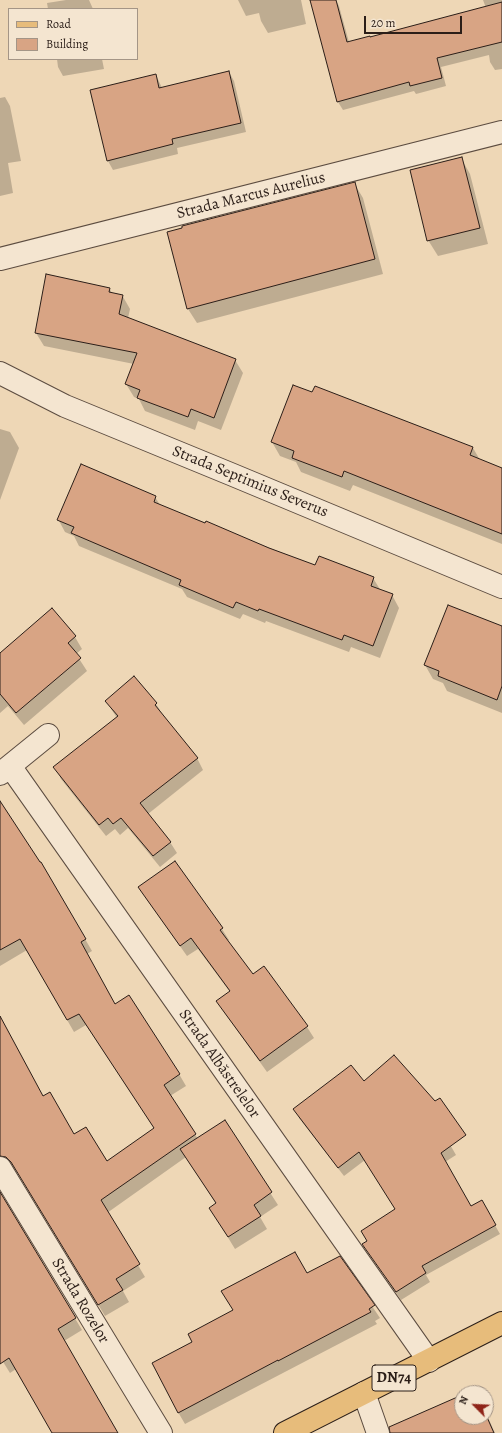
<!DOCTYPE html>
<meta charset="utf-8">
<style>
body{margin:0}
#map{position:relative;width:502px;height:1433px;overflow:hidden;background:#eed7b6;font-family:Alegreya,serif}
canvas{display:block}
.legend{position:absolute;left:8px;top:8px;width:130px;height:52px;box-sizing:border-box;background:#f4e5d0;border:1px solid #a49586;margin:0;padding:5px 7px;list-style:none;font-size:12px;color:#2b1e18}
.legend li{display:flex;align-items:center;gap:8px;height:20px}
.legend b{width:20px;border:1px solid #a49586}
.north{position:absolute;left:454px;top:1385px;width:40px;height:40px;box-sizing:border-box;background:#f4e5d0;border:1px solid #a49586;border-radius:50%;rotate:294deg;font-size:11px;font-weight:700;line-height:16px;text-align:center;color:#2b1e18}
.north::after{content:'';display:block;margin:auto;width:14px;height:18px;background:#8f2418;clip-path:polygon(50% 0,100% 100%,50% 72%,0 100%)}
.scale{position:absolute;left:364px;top:16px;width:98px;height:18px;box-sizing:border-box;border:2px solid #2b1e18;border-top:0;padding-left:5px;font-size:12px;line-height:14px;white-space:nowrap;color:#2b1e18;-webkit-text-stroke:3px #f4e5d0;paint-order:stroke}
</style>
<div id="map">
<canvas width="502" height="1433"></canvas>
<ul class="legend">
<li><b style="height:5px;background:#e7bc7b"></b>Road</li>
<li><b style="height:11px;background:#d8a484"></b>Building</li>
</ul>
<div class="north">N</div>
<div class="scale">20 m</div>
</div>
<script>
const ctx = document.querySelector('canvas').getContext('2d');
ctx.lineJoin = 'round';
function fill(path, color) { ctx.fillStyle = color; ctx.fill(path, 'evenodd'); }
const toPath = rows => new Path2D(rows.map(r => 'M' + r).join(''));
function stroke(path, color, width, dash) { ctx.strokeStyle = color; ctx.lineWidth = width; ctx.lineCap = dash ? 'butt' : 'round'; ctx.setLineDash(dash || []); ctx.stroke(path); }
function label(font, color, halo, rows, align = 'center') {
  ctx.font = font + ' Alegreya,serif'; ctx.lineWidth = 3; ctx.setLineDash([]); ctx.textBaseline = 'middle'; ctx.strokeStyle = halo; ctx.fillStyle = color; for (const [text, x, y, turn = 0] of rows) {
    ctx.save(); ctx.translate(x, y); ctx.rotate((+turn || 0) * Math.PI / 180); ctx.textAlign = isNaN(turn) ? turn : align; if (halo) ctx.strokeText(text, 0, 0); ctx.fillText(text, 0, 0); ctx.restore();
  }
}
const shadow = toPath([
 [66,0,89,0,93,9,48,9,47,3],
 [238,0,301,0,306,24,268,33,261,21,259,13,246,16],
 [327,0,336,0,339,6,349,42,370,38,486,8,483,0,502,0,502,69,495,70,490,62,489,55,441,67,446,86,416,94,414,91,343,110,338,102],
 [57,59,102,59,104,69,63,76,58,67],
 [229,72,234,81,246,132,177,148,178,154,113,170,108,161,156,75,162,88],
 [5,97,10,106,21,161,8,163,13,193,0,196,0,98],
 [461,158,470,174,488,244,438,256,428,240],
 [354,183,363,198,383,274,197,323,188,309,168,233],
 [109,288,112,293,122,295,130,309,128,318,235,360,243,373,221,430,198,421,195,430,145,411,139,399,134,397,126,384,134,364,44,346,36,333],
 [395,417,473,448,480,460,502,469,502,544,353,485,350,491,301,472,296,462,280,456,272,442],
 [0,429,10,432,19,448,0,500],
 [155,497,160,505,316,566,373,578,381,591,392,595,399,608,380,658,351,647,349,652,266,621,265,623,243,614,240,619,187,597,182,589,79,546,74,536,65,532,58,519],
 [502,627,502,713,447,691,443,683,433,679,425,665],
 [75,637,82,649,76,654,87,671,24,725,8,706,0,713,0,654],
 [134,678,156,704,163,715,197,758,203,770,148,814,170,842,177,853,160,867,128,828,120,835,115,829,106,836,61,779,55,767,117,718,106,701],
 [0,803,40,864,41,863,92,951,87,954,115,1005,179,1074,186,1086,170,1096,198,1139,224,1121,278,1205,260,1217,267,1229,235,1249,210,1208,216,1204,186,1157,107,1213,145,1277,123,1291,129,1302,105,1316,19,1173,13,1169,7,1167,0,1169,0,1017,43,1097,74,1135,106,1163,155,1129,86,1025,74,1032,27,950,0,966],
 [175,862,222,929,229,940,227,941,253,975,307,1027,314,1038,267,1072,224,1012,218,1001,230,992,198,949,187,956,146,898],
 [410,1075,456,1155,445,1162,471,1207,481,1201,500,1234,426,1275,430,1282,401,1300,363,1244,368,1242,396,1210,365,1160,344,1176,299,1118,295,1109,364,1083],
 [0,1194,82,1330,64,1341,117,1433,53,1433,16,1369,10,1373,0,1357],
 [339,1257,380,1318,375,1321,377,1324,185,1424,178,1412,193,1343,234,1311],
 [474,1391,476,1393,469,1393],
 [462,1396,462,1417,486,1417,486,1413,495,1433,408,1433]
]);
const building = toPath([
 [310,0,336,0,347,42,370,36,370,37,502,2,502,42,437,58,442,78,410,86,409,82,337,102,310,0],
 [229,71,241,123,172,139,173,144,107,161,90,90,156,74,159,88,229,71],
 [462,157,480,228,427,241,410,170,462,157],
 [355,182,375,259,187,309,167,232,182,228,182,226,355,182],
 [46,274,110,288,109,292,123,295,119,314,236,359,214,418,191,409,188,417,137,398,140,390,125,384,137,353,35,333,46,274],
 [293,385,312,392,315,386,473,447,470,455,502,468,502,534,344,471,342,477,292,458,294,451,271,442,293,385],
 [81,464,156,496,154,502,205,523,206,521,269,548,315,565,319,556,374,577,371,586,393,594,373,646,344,635,342,640,259,609,258,611,236,602,233,608,179,585,181,580,71,533,74,527,57,520,81,464],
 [448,605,502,626,502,686,497,700,438,676,439,671,424,665,448,605],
 [52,608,76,636,68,643,81,658,16,713,0,694,0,653,52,608],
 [134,676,157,703,155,705,198,758,140,803,171,842,153,856,121,818,113,824,108,818,99,825,53,767,118,716,105,701,134,676],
 [0,801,40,862,41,862,86,939,81,942,115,1004,129,995,180,1074,164,1085,196,1134,101,1200,140,1264,116,1279,123,1290,98,1305,11,1162,6,1157,0,1156,0,1016,43,1096,50,1092,74,1134,86,1127,107,1161,154,1128,79,1014,67,1020,20,939,0,950,0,801],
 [175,861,223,928,220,930,253,974,264,966,308,1026,260,1061,216,1001,230,991,191,938,180,946,138,887,175,861],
 [394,1055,435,1101,440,1098,466,1135,441,1153,471,1206,482,1200,496,1225,422,1266,426,1273,396,1292,362,1244,367,1241,361,1231,395,1209,359,1152,338,1168,293,1109,351,1065,364,1081,394,1055],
 [225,1120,272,1192,254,1205,261,1216,228,1237,209,1208,216,1203,180,1149,225,1120],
 [0,1192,76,1318,58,1329,118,1433,52,1433,9,1358,0,1364,0,1192],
 [295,1252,307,1273,340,1256,375,1305,369,1309,371,1312,278,1361,278,1360,178,1413,152,1363,192,1342,188,1334,233,1310,221,1291,295,1252],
 [462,1395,462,1417,486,1417,486,1415,494,1433,390,1433,389,1427,462,1395]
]);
const minor = toPath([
 [0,259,502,132],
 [0,373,65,406,233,475,502,587],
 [10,766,429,1361],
 [0,774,48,735],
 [0,1168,161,1433],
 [364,1393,378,1433]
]);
const major = toPath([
 [285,1433,502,1323]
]);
const shields = [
 [394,1378,44]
];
const shieldNames = [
 ["DN74",394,1378]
];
const streetNames = [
 ["Strada Marcus Aurelius",251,196,-14],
 ["Strada Septimius Severus",250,482,22],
 ["Strada Albăstrelelor",219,1064,55],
 ["Strada Rozelor",80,1301,59]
];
fill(shadow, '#0003');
fill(building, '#d8a484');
stroke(building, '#2b1e18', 1);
stroke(minor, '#5c4c40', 24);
stroke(major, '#2b1e18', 24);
stroke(minor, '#f4e5d0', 22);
stroke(major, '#e7bc7b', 22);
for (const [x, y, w] of shields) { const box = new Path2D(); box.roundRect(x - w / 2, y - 13, w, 26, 3); ctx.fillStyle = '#f4e5d0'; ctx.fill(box); stroke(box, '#2b1e18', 1); }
label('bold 15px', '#2b1e18', null, shieldNames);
label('16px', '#2b1e18', '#f4e5d0', streetNames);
</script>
